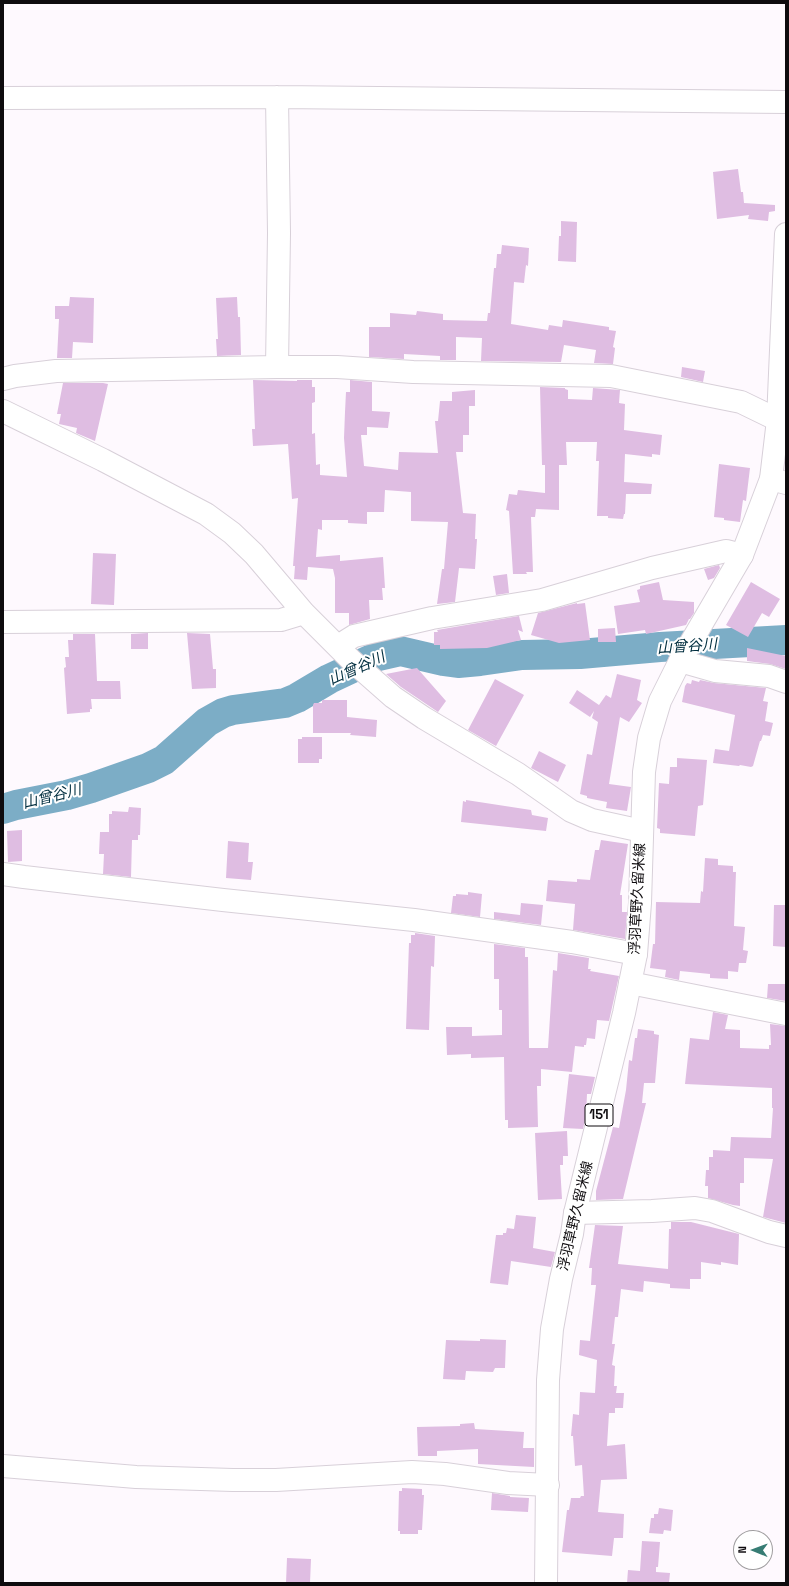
<!DOCTYPE html>
<meta charset="utf-8">
<style>
body{margin:0}
#map{position:relative;width:789px;height:1586px;overflow:hidden;background:#fef9fe;font-family:"Space Grotesk",sans-serif}
canvas{display:block}
.frame{position:absolute;inset:0;border:4px solid #0e0b0e;pointer-events:none}
.north{position:absolute;left:733px;top:1530px;width:40px;height:40px;box-sizing:border-box;background:#fff;border:1px solid #9f9d9f;border-radius:50%;rotate:271deg;font-size:11px;font-weight:700;line-height:16px;text-align:center;color:#0e0b0e}
.north::after{content:'';display:block;margin:auto;width:14px;height:18px;background:#377d74;clip-path:polygon(50% 0,100% 100%,50% 72%,0 100%)}
</style>
<div id="map">
<canvas width="789" height="1586"></canvas>
<div class="frame"></div>
<div class="north">N</div>
</div>
<script>
const ctx = document.querySelector('canvas').getContext('2d');
ctx.lineJoin = 'round';
const toPath = rows => new Path2D(rows.map(r => 'M' + r).join(''));
function stroke(path, color, width, dash) { ctx.strokeStyle = color; ctx.lineWidth = width; ctx.lineCap = dash ? 'butt' : 'round'; ctx.setLineDash(dash || []); ctx.stroke(path); }
function fill(path, color) { ctx.fillStyle = color; ctx.fill(path, 'evenodd'); }
function label(font, color, halo, rows, align = 'center') {
  ctx.font = font + ' "Space Grotesk","Noto Sans JP",sans-serif'; ctx.lineWidth = 4; ctx.setLineDash([]); ctx.textBaseline = 'middle'; ctx.strokeStyle = halo; ctx.fillStyle = color; for (const [text, x, y, turn = 0] of rows) {
    ctx.save(); ctx.translate(x, y); ctx.rotate((+turn || 0) * Math.PI / 180); ctx.textAlign = isNaN(turn) ? turn : align; if (halo) ctx.strokeText(text, 0, 0); ctx.fillText(text, 0, 0); ctx.restore();
  }
}
const river = toPath([
 [3,809,16,805,67,795,91,788,148,768,164,760,207,722,223,713,233,710,285,703,297,698,329,679,378,656,400,651,443,661,458,663,480,661,522,655,580,654,660,647,786,640]
]);
const building = toPath([
 [738,169,741,192,743,192,744,203,775,205,775,211,769,212,768,221,748,219,749,215,717,219,713,172],
 [561,221,577,222,576,262,558,261,559,236,561,236],
 [502,245,529,248,528,266,526,265,524,283,514,282,511,324,548,330,549,325,562,327,563,320,609,327,609,330,616,331,613,347,615,348,613,364,594,363,596,350,564,345,561,362,481,361,482,338,456,337,456,360,440,360,440,356,404,354,404,359,369,357,369,327,390,327,390,313,416,315,417,311,443,314,443,320,487,321,488,313,490,313,494,268,496,268,497,254,501,254],
 [70,297,94,298,93,343,73,342,72,358,57,358,59,319,55,319,55,306,69,306],
 [237,297,238,317,240,317,241,355,217,356,216,339,218,339,216,298],
 [682,367,705,371,703,382,681,377],
 [253,380,297,381,297,380,312,380,312,387,315,387,315,402,312,403,312,434,315,433,316,465,320,464,320,475,347,477,344,438,345,412,346,392,350,392,350,380,372,382,372,411,390,412,388,428,367,427,367,435,361,435,364,466,398,470,399,452,438,453,435,421,438,421,440,401,452,401,452,392,475,390,475,406,469,406,469,435,463,435,463,452,456,452,463,513,476,514,475,539,477,539,475,569,459,568,455,602,437,604,442,569,444,569,448,522,411,521,411,492,385,490,384,512,367,512,367,524,348,523,348,520,322,520,322,530,318,529,316,557,340,555,340,561,383,557,385,588,382,588,383,600,369,600,370,619,349,625,349,613,335,613,335,578,333,569,308,567,307,580,294,579,295,566,293,566,298,498,292,499,288,444,253,446,252,429,255,429],
 [63,383,103,383,108,384,95,441,76,433,77,428,59,424,61,414,57,414],
 [540,387,565,388,565,389,568,390,568,399,592,400,593,388,620,390,619,403,625,404,624,430,662,435,660,455,652,454,652,457,625,454,624,482,652,484,651,494,626,494,625,514,624,514,623,519,608,518,608,516,597,516,599,461,596,461,597,442,566,442,567,465,559,465,559,510,536,509,535,517,531,517,533,572,526,572,527,574,513,574,509,511,506,510,509,494,517,495,518,490,545,493,545,465,542,465],
 [719,464,750,468,746,501,743,500,740,522,724,520,724,518,714,517],
 [93,553,116,554,114,605,91,604],
 [719,565,720,568,714,578,708,580,704,569],
 [507,574,509,593,496,595,493,576],
 [659,582,663,600,694,602,694,613,690,619,689,619,686,625,646,634,645,630,618,634,614,606,640,602,637,590,640,589,640,586],
 [751,582,780,599,769,617,762,613,748,637,726,625],
 [577,603,577,604,585,603,590,640,559,643,531,635,538,613],
 [519,616,523,632,518,630,521,640,487,648,440,649,440,645,434,645,434,632,438,632,437,630],
 [615,628,616,642,598,642,598,629],
 [148,633,148,649,131,649,131,634],
 [187,633,210,634,213,669,216,669,216,688,192,689],
 [73,634,95,634,97,681,120,681,121,699,91,699,92,709,90,709,90,712,67,714,64,668,66,667,65,657,69,657,68,640,73,640],
 [747,648,786,656,786,669,770,664,747,661],
 [417,668,446,701,438,712,401,687,386,674],
 [617,674,641,680,637,700,642,703,629,722,620,717,609,784,631,787,627,811,606,808,607,802,587,798,587,796,580,794,587,754,592,755,598,722,592,718,594,711,590,717,569,703,577,690,599,705,606,695,611,698],
 [495,679,524,695,496,746,468,730],
 [692,680,699,682,700,680,714,683,766,688,763,701,768,702,765,721,773,723,770,736,763,735,761,741,760,741,753,766,751,767,740,765,739,766,713,763,715,749,729,751,735,715,682,702,685,686,687,683,691,684],
 [322,700,347,700,347,717,377,720,376,737,350,735,351,733,313,733,313,705,314,703,322,703],
 [302,737,322,737,322,759,319,759,319,763,298,763,298,739,302,739],
 [539,751,566,765,558,782,531,768],
 [677,758,707,760,703,805,698,806,695,836,660,833,660,829,657,828,659,783,669,784,670,767,677,767],
 [466,800,531,810,532,815,548,818,546,831,461,822,463,801,466,802],
 [129,807,141,808,140,835,138,835,138,840,132,840,131,877,103,874,104,854,99,854,100,832,109,832,109,814,112,814,112,811,128,812],
 [22,830,22,861,8,862,7,831],
 [601,840,628,844,620,895,622,895,622,912,627,912,625,939,573,930,575,904,546,901,548,880,577,882,577,879,590,880,595,850,599,850],
 [228,841,249,843,248,862,253,862,251,880,226,878],
 [705,858,718,859,718,865,733,866,733,872,736,872,734,926,745,927,743,950,748,951,746,963,739,963,738,972,728,971,728,979,710,978,710,974,680,971,679,980,665,977,666,970,650,968,653,944,655,944,656,902,700,903,701,891,703,892],
 [468,892,482,894,480,917,451,913,453,896,456,896,456,894,468,895],
 [521,903,543,905,541,925,494,919,494,912,520,915],
 [774,905,786,905,786,947,773,946],
 [415,933,435,936,434,967,431,966,429,1030,406,1029,409,943,411,943,411,935,415,935],
 [494,944,525,948,525,957,528,957,529,1048,548,1048,553,970,557,971,558,953,589,958,588,969,591,969,590,971,619,976,609,1021,597,1020,595,1039,587,1038,586,1045,584,1045,584,1047,575,1046,572,1072,541,1069,541,1086,537,1086,538,1127,508,1128,508,1120,505,1120,504,1057,471,1058,471,1054,447,1055,446,1027,472,1027,472,1036,502,1035,502,1010,499,1010,499,979,494,979],
 [768,984,786,984,786,1001,767,998],
 [713,1012,728,1015,725,1029,740,1030,740,1048,769,1049,769,1045,771,1045,770,1024,786,1026,786,1223,763,1217,773,1159,744,1158,744,1183,740,1183,740,1206,733,1205,708,1198,708,1186,705,1186,706,1170,709,1170,709,1157,713,1157,713,1150,730,1151,731,1137,771,1138,773,1108,772,1108,772,1088,685,1084,690,1038,709,1040],
 [638,1029,654,1031,654,1034,659,1035,655,1083,644,1083,642,1103,646,1103,623,1199,596,1200,596,1191,613,1127,619,1128,626,1090,629,1060,632,1061,635,1038,637,1038],
 [569,1074,595,1077,591,1094,587,1094,586,1115,583,1129,563,1128],
 [567,1131,568,1156,563,1156,563,1165,560,1165,562,1199,538,1200,535,1133],
 [516,1215,536,1217,533,1248,555,1252,551,1267,511,1261,508,1285,490,1283,496,1235,503,1235,503,1233,506,1233,507,1228,514,1229],
 [671,1222,691,1222,739,1234,738,1265,721,1262,721,1265,701,1262,701,1279,690,1279,690,1289,670,1288,670,1284,644,1281,643,1292,621,1289,618,1317,615,1317,612,1344,615,1344,612,1365,615,1366,614,1386,617,1386,616,1393,624,1393,623,1408,615,1408,615,1413,609,1413,607,1446,625,1444,627,1479,601,1480,598,1512,624,1514,623,1538,614,1538,612,1556,562,1552,567,1510,569,1510,571,1498,580,1498,581,1496,584,1496,582,1465,575,1466,573,1436,571,1436,573,1414,579,1415,580,1392,595,1393,597,1360,579,1355,580,1340,590,1341,596,1285,591,1285,592,1268,589,1268,595,1225,623,1226,618,1264,668,1269,669,1229,671,1229],
 [480,1339,506,1340,505,1368,495,1368,493,1372,466,1371,465,1380,443,1379,446,1340,480,1341],
 [474,1423,475,1429,524,1432,523,1448,534,1448,534,1467,478,1464,478,1449,437,1451,437,1456,418,1456,417,1427,460,1426,460,1424],
 [402,1488,422,1489,422,1495,424,1495,422,1530,418,1530,418,1534,400,1534,400,1531,398,1531,399,1491,402,1491],
 [492,1493,510,1496,510,1497,529,1498,528,1512,491,1510],
 [659,1508,673,1510,671,1531,664,1530,663,1534,649,1533,651,1518,654,1518,654,1514,658,1514],
 [642,1541,660,1542,658,1567,656,1567,656,1572,670,1573,669,1583,627,1583,628,1570,640,1571],
 [287,1558,311,1559,310,1583,286,1583]
]);
const minor = toPath([
 [3,98,277,97,786,102],
 [277,367,279,233,277,97],
 [3,379,15,376,56,371,277,367,337,367,413,372,611,376,741,402,778,420],
 [3,411,103,460,206,514,232,533,254,554,304,613,351,660,393,697,424,718,518,774,571,811,592,820,642,831],
 [771,479,786,483],
 [3,622,281,620,304,613],
 [338,646,354,636,432,618,542,600,652,568,726,551,742,555],
 [680,661,715,671,769,676,786,682],
 [3,874,24,877,223,900,414,920,572,942,636,954],
 [630,983,786,1014],
 [575,1213,652,1211,695,1208,712,1211,769,1232,786,1236],
 [3,1466,136,1477,233,1480,276,1480,412,1472,445,1474,508,1483,548,1485]
]);
const major = toPath([
 [546,1583,548,1380,552,1329,561,1279,572,1234,575,1213,624,1013,636,954,640,903,644,772,649,738,660,701,680,661,742,555,771,479,778,420,786,234]
]);
const shields = [
 [599,1115,28]
];
const shieldNames = [
 ["151",599,1115]
];
const streetNames = [
 ["浮羽草野久留米線",638,899,-87],
 ["浮羽草野久留米線",576,1216,-77]
];
const waterNames = [
 ["山曾谷川",687,647,-4],
 ["山曾谷川",357,669,-24],
 ["山曾谷川",52,797,-14]
];
stroke(river, '#7cadc6', 30);
fill(building, '#dfbde2');
stroke(minor, '#d8d0d9', 24);
stroke(major, '#d8d0d9', 24);
stroke(minor, '#fff', 22);
stroke(major, '#fff', 22);
for (const [x, y, w] of shields) { const box = new Path2D(); box.roundRect(x - w / 2, y - 11, w, 22, 3); ctx.fillStyle = '#fff'; ctx.fill(box); stroke(box, '#0e0b0e', 1); }
label('bold 13px', '#0e0b0e', null, shieldNames);
label('14px', '#0e0b0e', '#fff', streetNames);
label('italic 15px', '#012e3f', '#fff', waterNames);
</script>
